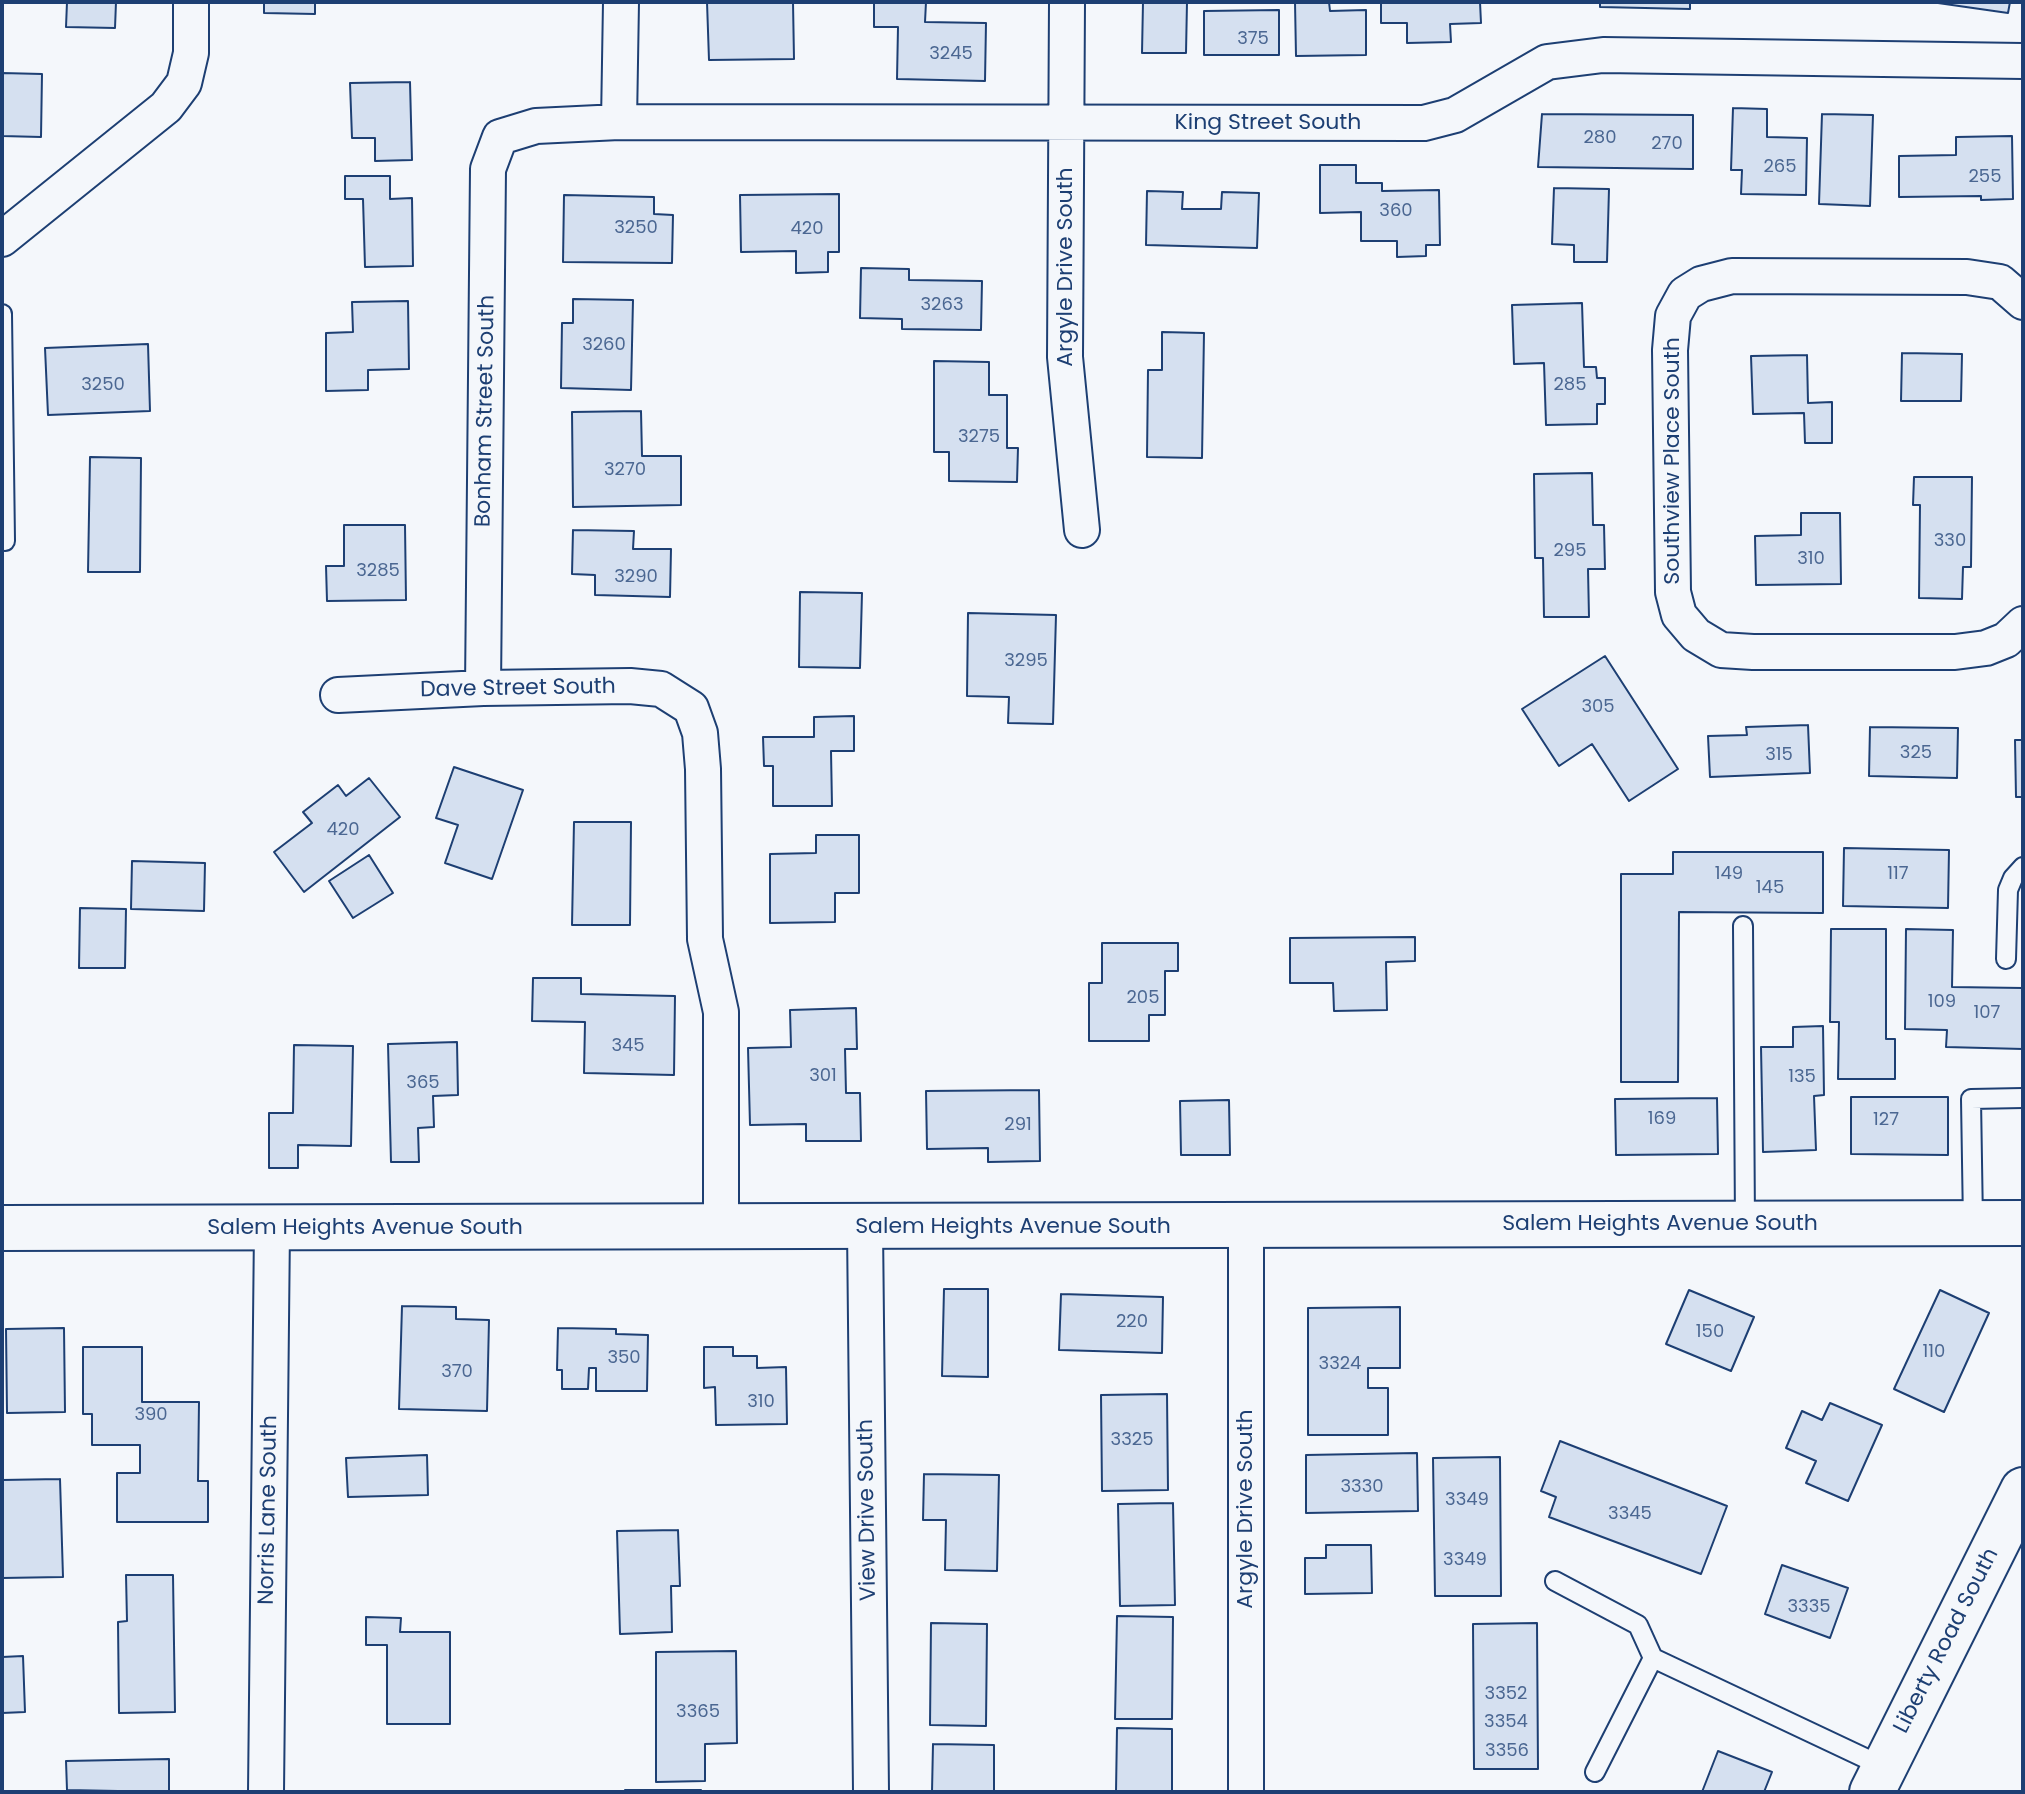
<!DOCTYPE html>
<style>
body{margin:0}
#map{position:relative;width:2025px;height:1794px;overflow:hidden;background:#f4f7fb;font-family:Poppins,sans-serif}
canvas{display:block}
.frame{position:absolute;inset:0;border:4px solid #1d3f73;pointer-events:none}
</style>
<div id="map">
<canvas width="2025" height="1794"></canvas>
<div class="frame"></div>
</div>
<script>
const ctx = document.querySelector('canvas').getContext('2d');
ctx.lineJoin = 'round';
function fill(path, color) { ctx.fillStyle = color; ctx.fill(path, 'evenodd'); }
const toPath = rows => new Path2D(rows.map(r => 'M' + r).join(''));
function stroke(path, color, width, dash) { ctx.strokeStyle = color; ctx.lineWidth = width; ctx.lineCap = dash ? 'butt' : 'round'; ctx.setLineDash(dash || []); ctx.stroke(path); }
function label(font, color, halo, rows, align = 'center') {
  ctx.font = font + ' Poppins,sans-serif'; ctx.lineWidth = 6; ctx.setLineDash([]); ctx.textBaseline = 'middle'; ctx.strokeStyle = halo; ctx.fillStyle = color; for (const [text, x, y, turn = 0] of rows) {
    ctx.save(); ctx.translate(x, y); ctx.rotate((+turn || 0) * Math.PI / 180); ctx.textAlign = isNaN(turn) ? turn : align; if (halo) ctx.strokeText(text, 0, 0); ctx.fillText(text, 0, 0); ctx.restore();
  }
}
const building = toPath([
 [67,2,116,2,115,28,66,27,67,2],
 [264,2,315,2,315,14,264,13,264,2],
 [707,2,793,2,794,59,709,60,707,2],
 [874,2,926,2,925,22,986,23,985,81,897,79,898,27,874,27,874,2],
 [1143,2,1187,2,1186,53,1142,53,1143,2],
 [1295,2,1329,2,1330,11,1366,10,1366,55,1296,56,1295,2],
 [1381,2,1480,2,1481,23,1450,24,1451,42,1407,43,1407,23,1381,23,1381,2],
 [1600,2,1690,2,1690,9,1600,7,1600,2],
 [1931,2,2010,2,2008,13,1931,2],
 [1279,10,1279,55,1204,55,1204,11,1279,10],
 [2,73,42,74,41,137,2,136,2,73],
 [410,82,412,160,375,161,375,138,352,138,350,83,410,82],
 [1733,108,1767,109,1767,137,1807,138,1806,195,1741,194,1742,170,1731,170,1733,108],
 [1542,114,1693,115,1693,169,1538,167,1542,114],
 [1822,114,1873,115,1870,206,1819,204,1822,114],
 [2012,136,2013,199,1981,200,1981,196,1899,197,1899,156,1956,155,1956,137,2012,136],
 [1320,165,1356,165,1356,183,1382,183,1382,191,1439,190,1440,245,1426,245,1426,256,1397,257,1397,241,1361,241,1361,212,1320,213,1320,165],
 [345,176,390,176,390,199,412,198,413,266,365,267,363,199,345,199,345,176],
 [1554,188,1609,189,1607,262,1574,262,1574,245,1552,244,1554,188],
 [1147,191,1183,192,1182,209,1221,209,1222,192,1259,193,1257,248,1146,245,1147,191],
 [839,194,839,252,828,252,828,272,796,273,796,251,741,252,740,195,839,194],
 [564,195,654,197,654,214,673,215,672,263,563,262,564,195],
 [861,268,909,269,909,280,982,281,981,330,902,329,902,319,860,318,861,268],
 [573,299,633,300,631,390,561,388,562,323,573,323,573,299],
 [408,301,409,369,368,370,368,390,326,391,326,333,353,332,352,302,408,301],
 [1582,303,1584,367,1596,367,1597,378,1605,378,1605,404,1597,404,1597,424,1546,425,1544,363,1514,364,1512,305,1582,303],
 [1162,332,1204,333,1202,458,1147,457,1148,370,1162,370,1162,332],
 [148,344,150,411,48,415,45,348,148,344],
 [1902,353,1962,354,1961,401,1901,401,1902,353],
 [1807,355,1808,403,1832,402,1832,443,1805,443,1804,413,1753,414,1751,356,1807,355],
 [934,361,989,362,989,395,1007,395,1007,448,1018,448,1017,482,949,481,949,452,934,452,934,361],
 [641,411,642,456,681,456,681,505,573,507,572,412,641,411],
 [90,457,141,458,140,572,88,572,90,457],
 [1592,473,1593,525,1604,525,1605,569,1588,569,1589,617,1544,617,1543,558,1535,558,1534,474,1592,473],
 [1914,477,1972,477,1971,567,1963,567,1962,599,1919,598,1920,505,1913,505,1914,477],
 [1801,513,1840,513,1841,584,1756,585,1755,536,1801,535,1801,513],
 [344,525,405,525,406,600,327,601,326,566,344,566,344,525],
 [573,530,634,531,633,549,671,549,670,597,595,595,595,575,572,574,573,530],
 [800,592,862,593,860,668,799,667,800,592],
 [968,613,1056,615,1053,724,1008,723,1009,697,967,696,968,613],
 [1605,656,1678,769,1629,801,1592,744,1559,766,1522,709,1605,656],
 [854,716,854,751,831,751,832,806,773,806,773,766,764,766,763,737,814,737,814,717,854,716],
 [1808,725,1810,773,1710,777,1708,736,1747,735,1746,727,1808,725],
 [1870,727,1958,728,1957,778,1869,776,1870,727],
 [2015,740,2023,740,2023,797,2016,797,2015,740],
 [454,767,523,790,492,879,445,863,458,825,436,818,454,767],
 [369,778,400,817,304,892,274,852,312,823,303,812,338,785,346,796,369,778],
 [574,822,631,822,630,925,572,925,574,822],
 [816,835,859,835,859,893,835,893,835,922,770,923,770,854,816,853,816,835],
 [1844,848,1949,850,1948,908,1843,906,1844,848],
 [1673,852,1823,852,1823,913,1679,912,1678,1082,1621,1082,1621,874,1673,874,1673,852],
 [369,855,393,893,353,918,329,881,369,855],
 [132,861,205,863,204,911,131,909,132,861],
 [80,908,126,909,125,968,79,968,80,908],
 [1831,929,1886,929,1886,1039,1895,1039,1895,1079,1838,1079,1839,1022,1830,1022,1831,929],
 [1906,929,1953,930,1952,987,2023,988,2023,1049,1946,1047,1947,1030,1905,1029,1906,929],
 [1415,937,1415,961,1386,962,1387,1010,1334,1011,1333,983,1290,983,1290,938,1415,937],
 [1102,943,1178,943,1178,971,1165,971,1165,1015,1149,1015,1149,1041,1089,1041,1089,983,1102,983,1102,943],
 [533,978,581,978,581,994,675,996,674,1075,584,1073,585,1022,532,1021,533,978],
 [856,1008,857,1049,845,1049,846,1093,860,1093,861,1141,806,1141,806,1124,750,1125,748,1048,791,1047,790,1010,856,1008],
 [1823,1026,1824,1095,1814,1096,1816,1150,1763,1152,1761,1047,1793,1047,1793,1027,1823,1026],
 [457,1042,458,1095,433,1096,434,1127,418,1128,419,1162,391,1162,388,1044,457,1042],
 [294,1045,353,1046,351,1146,298,1145,298,1168,269,1168,269,1113,293,1113,294,1045],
 [1039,1090,1040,1161,988,1162,988,1148,927,1149,926,1091,1039,1090],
 [1851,1097,1948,1097,1948,1155,1851,1154,1851,1097],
 [1717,1098,1718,1154,1616,1155,1615,1099,1717,1098],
 [1229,1100,1230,1155,1181,1155,1180,1101,1229,1100],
 [944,1289,988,1289,988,1377,942,1376,944,1289],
 [1689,1290,1754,1317,1731,1371,1666,1344,1689,1290],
 [1940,1290,1989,1313,1944,1412,1894,1389,1940,1290],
 [1061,1294,1163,1297,1162,1353,1059,1350,1061,1294],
 [402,1306,456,1307,456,1319,489,1320,487,1411,399,1409,402,1306],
 [1400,1307,1400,1368,1368,1368,1368,1388,1388,1388,1388,1435,1308,1435,1308,1308,1400,1307],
 [64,1328,65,1412,7,1413,6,1329,64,1328],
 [558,1328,616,1329,616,1334,648,1335,647,1391,596,1391,596,1368,589,1368,588,1389,562,1389,562,1370,557,1370,558,1328],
 [83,1347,142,1347,142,1402,199,1402,198,1481,208,1481,208,1522,117,1522,117,1473,140,1473,140,1445,92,1445,92,1414,83,1414,83,1347],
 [704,1347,733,1347,733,1356,757,1356,757,1368,786,1367,787,1424,716,1425,715,1387,704,1388,704,1347],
 [1167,1394,1168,1490,1102,1491,1101,1395,1167,1394],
 [1830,1403,1882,1425,1848,1501,1806,1483,1816,1461,1786,1448,1802,1411,1822,1420,1830,1403],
 [1560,1441,1727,1506,1701,1574,1549,1517,1556,1497,1541,1491,1560,1441],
 [1417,1453,1418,1511,1306,1513,1306,1455,1417,1453],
 [427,1455,428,1495,348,1497,346,1458,427,1455],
 [1500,1457,1501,1596,1435,1596,1433,1458,1500,1457],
 [924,1474,999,1475,997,1571,945,1570,946,1520,923,1520,924,1474],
 [60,1479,63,1577,2,1578,2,1480,60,1479],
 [1173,1503,1175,1605,1120,1606,1118,1504,1173,1503],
 [678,1530,680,1586,671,1586,672,1632,620,1634,617,1531,678,1530],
 [1326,1545,1371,1545,1372,1593,1305,1594,1305,1558,1326,1558,1326,1545],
 [1782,1565,1848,1588,1830,1638,1765,1614,1782,1565],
 [126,1575,173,1575,175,1712,119,1713,118,1622,127,1621,126,1575],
 [1117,1616,1173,1617,1172,1719,1115,1719,1117,1616],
 [366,1617,401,1618,400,1632,450,1632,450,1724,387,1724,387,1645,366,1645,366,1617],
 [931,1623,987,1624,986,1726,930,1725,931,1623],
 [1537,1623,1538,1769,1474,1769,1473,1624,1537,1623],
 [736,1651,737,1743,705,1744,705,1781,656,1782,656,1652,736,1651],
 [23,1656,25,1712,2,1713,2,1657,23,1656],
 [1117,1728,1172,1729,1172,1792,1116,1792,1117,1728],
 [933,1744,994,1745,994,1792,932,1792,933,1744],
 [1718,1751,1772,1772,1764,1792,1702,1792,1718,1751],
 [169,1759,169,1792,67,1790,66,1761,169,1759],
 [625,1790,701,1790,701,1792,625,1792,625,1790]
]);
const service = toPath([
 [2,314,5,541],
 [1743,926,1745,1224],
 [2006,959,2008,890,2013,878,2023,867],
 [1973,1223,1971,1099,2023,1098],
 [1555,1581,1638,1625,1653,1658,1884,1767],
 [1595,1772,1653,1658]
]);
const minor = toPath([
 [1067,2,1065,357,1082,530],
 [619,122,621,2],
 [2,239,166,107,184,83,191,53,191,2],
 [2023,302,2000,282,1967,277,1732,276,1701,284,1685,294,1673,316,1670,350,1673,592,1679,615,1696,635,1721,650,1753,652,1955,652,1986,648,2006,640,2023,624],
 [483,688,488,169,500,137,536,126,619,122,1424,123,1455,115,1547,62,1603,55,2023,61],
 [338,695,483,688,630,686,661,689,691,708,700,733,703,769,705,939,721,1012,721,1227],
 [1246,1226,1246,1792],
 [865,1228,871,1792],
 [266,1792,272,1228]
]);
const tertiary = toPath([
 [2,1228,2023,1223]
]);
const primary = toPath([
 [1872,1792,2023,1490]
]);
const numberNames = [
 ["375",1253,39],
 ["3245",951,54],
 ["280",1600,138],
 ["270",1667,144],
 ["265",1780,167],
 ["255",1985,177],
 ["360",1396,211],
 ["3250",636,228],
 ["420",807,229],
 ["3263",942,305],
 ["3260",604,345],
 ["3250",103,385],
 ["285",1570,385],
 ["3275",979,437],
 ["3270",625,470],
 ["330",1950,541],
 ["295",1570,551],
 ["310",1811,559],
 ["3285",378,571],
 ["3290",636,577],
 ["3295",1026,661],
 ["305",1598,707],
 ["325",1916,753],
 ["315",1779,755],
 ["420",343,830],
 ["149",1729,874],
 ["117",1898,874],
 ["145",1770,888],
 ["205",1143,998],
 ["109",1942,1002],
 ["107",1987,1013],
 ["345",628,1046],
 ["301",823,1076],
 ["135",1802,1077],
 ["365",423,1083],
 ["169",1662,1119],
 ["127",1886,1120],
 ["291",1018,1125],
 ["220",1132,1322],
 ["150",1710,1332],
 ["110",1934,1352],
 ["350",624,1358],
 ["3324",1340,1364],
 ["370",457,1372],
 ["310",761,1402],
 ["390",151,1415],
 ["3325",1132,1440],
 ["3330",1362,1487],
 ["3349",1467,1500],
 ["3345",1630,1514],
 ["3349",1465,1560],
 ["3335",1809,1607],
 ["3352",1506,1694],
 ["3365",698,1712],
 ["3354",1506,1722],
 ["3356",1507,1751]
];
const streetNames = [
 ["King Street South",1268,123],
 ["Argyle Drive South",1066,267,-90],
 ["Bonham Street South",486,411,-89],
 ["Southview Place South",1673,461,-90],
 ["Dave Street South",518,689,-1],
 ["Salem Heights Avenue South",1660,1224],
 ["Salem Heights Avenue South",1013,1227],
 ["Salem Heights Avenue South",365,1228],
 ["Argyle Drive South",1246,1509,-90],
 ["Norris Lane South",269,1510,-89],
 ["View Drive South",868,1510,-91],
 ["Liberty Road South",1947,1641,-63]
];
fill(building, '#d5e0f0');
stroke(building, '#1d3f73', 2);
stroke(service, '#1d3f73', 22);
stroke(minor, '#1d3f73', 38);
stroke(tertiary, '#1d3f73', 48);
stroke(primary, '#1d3f73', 48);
stroke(service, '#f4f7fb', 18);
stroke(minor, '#f4f7fb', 34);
stroke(tertiary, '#f4f7fb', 44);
stroke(primary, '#f4f7fb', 44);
label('18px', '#4b6792', null, numberNames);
label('22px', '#1d3f73', '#f4f7fb', streetNames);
</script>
